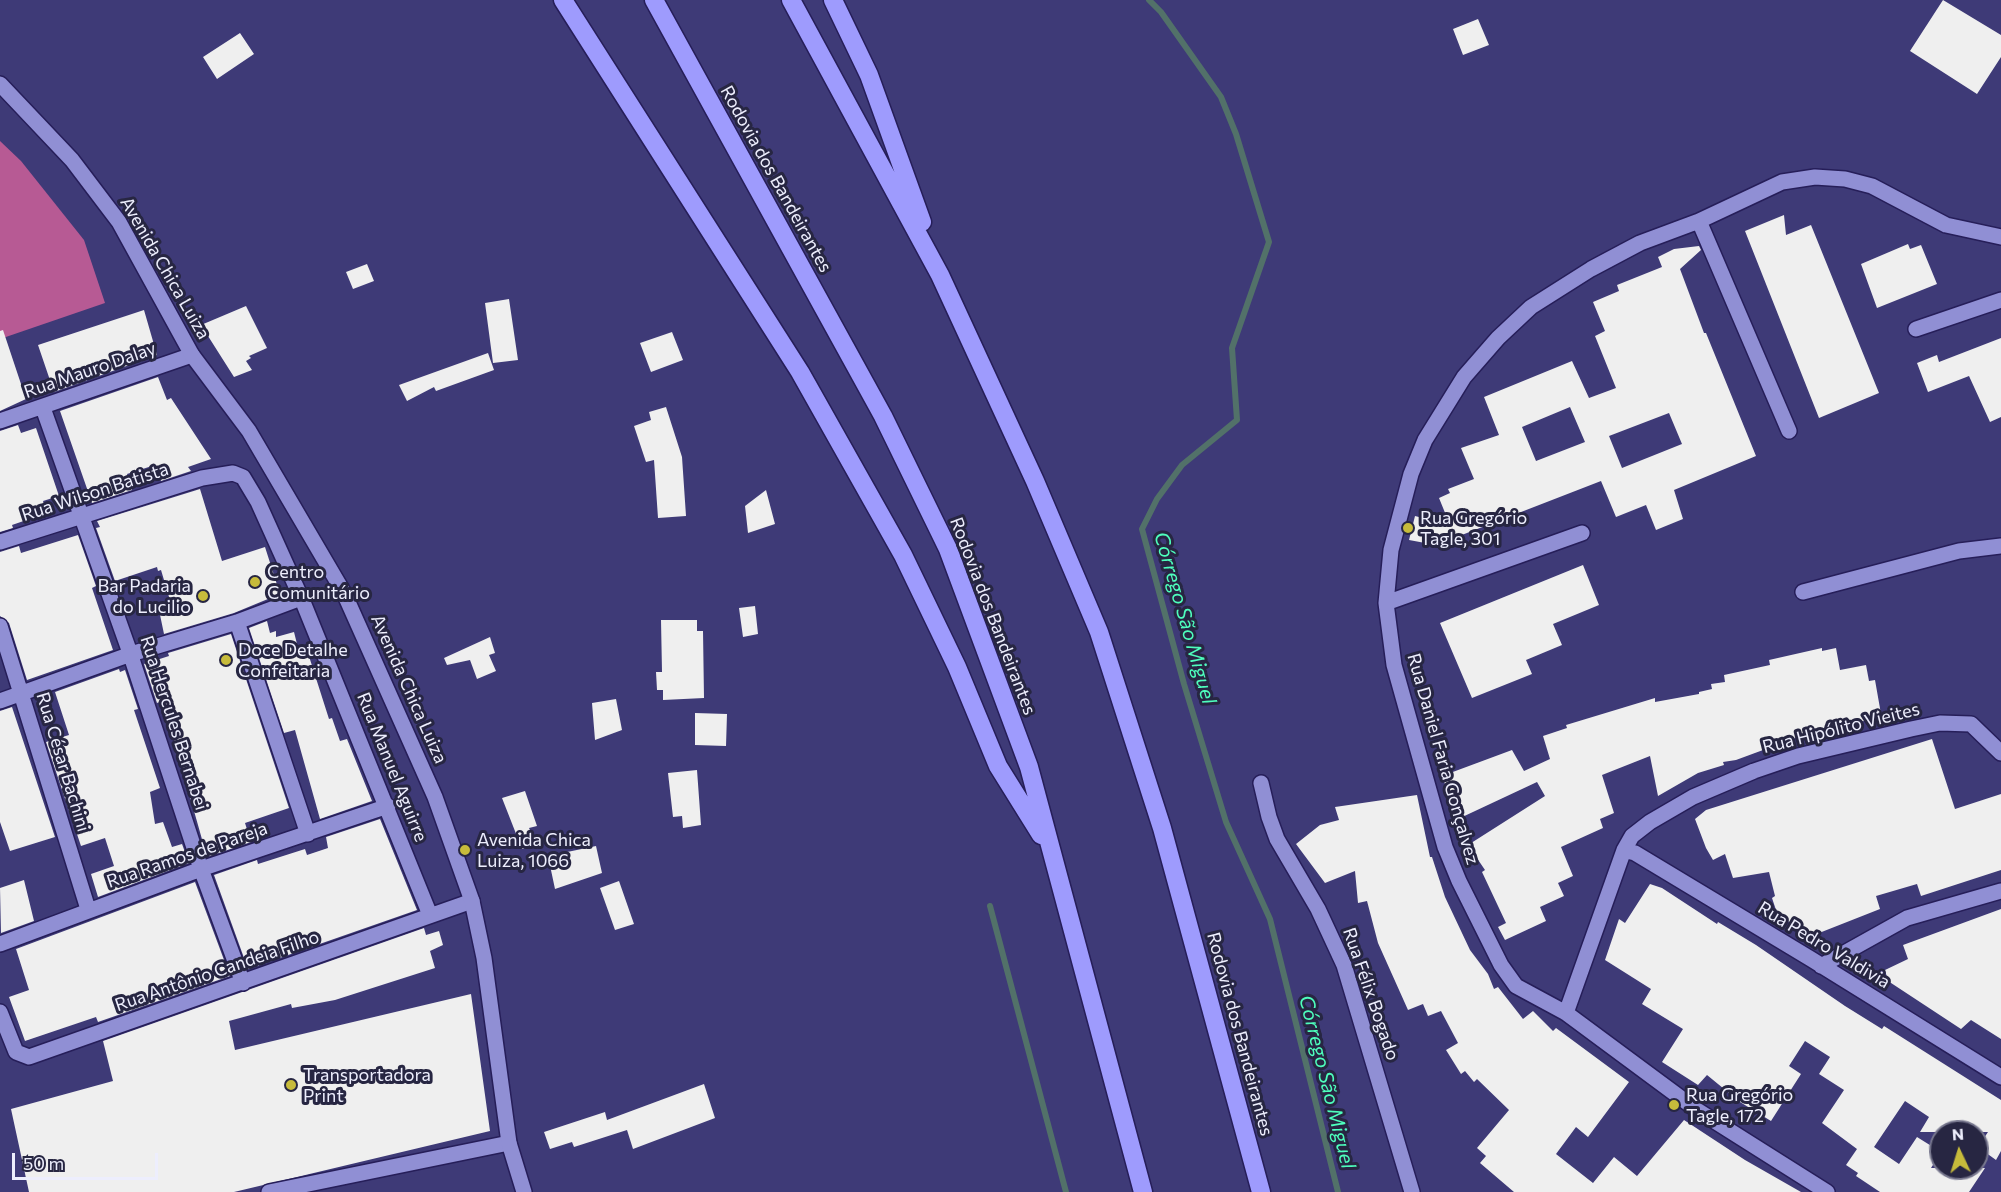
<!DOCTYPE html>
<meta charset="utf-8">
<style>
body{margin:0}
#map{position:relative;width:2001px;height:1192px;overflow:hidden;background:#3e3a77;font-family:Commissioner,sans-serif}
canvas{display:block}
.north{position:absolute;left:1929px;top:1120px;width:60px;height:60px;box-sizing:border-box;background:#272642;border:2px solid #76768d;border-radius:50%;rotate:356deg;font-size:16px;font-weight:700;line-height:24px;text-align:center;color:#edeefd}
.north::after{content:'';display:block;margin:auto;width:21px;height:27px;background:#c7bb3b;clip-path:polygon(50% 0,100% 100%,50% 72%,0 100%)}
.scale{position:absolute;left:12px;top:1153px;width:146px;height:27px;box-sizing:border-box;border:3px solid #edeefd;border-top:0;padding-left:8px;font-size:18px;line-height:21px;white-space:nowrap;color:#edeefd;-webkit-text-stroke:4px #272642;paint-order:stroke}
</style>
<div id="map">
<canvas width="2001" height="1192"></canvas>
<div class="north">N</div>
<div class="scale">50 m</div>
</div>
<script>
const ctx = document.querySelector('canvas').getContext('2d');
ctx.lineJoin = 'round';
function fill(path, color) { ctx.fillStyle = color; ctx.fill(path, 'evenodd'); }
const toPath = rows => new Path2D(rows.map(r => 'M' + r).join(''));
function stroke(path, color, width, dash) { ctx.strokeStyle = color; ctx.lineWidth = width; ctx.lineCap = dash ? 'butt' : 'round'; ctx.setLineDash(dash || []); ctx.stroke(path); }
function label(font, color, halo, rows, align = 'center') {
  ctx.font = font + ' Commissioner,sans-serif'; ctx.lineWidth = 6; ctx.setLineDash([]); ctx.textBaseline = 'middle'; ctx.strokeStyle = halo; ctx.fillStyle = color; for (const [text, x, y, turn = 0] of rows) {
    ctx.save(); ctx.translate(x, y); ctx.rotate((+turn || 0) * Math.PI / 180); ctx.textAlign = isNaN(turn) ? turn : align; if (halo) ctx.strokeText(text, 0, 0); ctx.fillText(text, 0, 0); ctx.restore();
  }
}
const forest = toPath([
 [0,141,21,161,84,240,105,303,0,339]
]);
const stream = toPath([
 [1149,0,1161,12,1221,97,1236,134,1269,242,1232,348,1237,420,1182,465,1157,499,1142,529,1184,684,1226,822,1270,919,1338,1192],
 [990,906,1066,1192]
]);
const building = toPath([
 [1943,0,2001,35,2001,57,1977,94,1910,51],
 [1478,19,1489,45,1463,55,1453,29],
 [240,33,254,54,217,79,203,57],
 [1784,215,1786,235,1811,225,1879,393,1819,418,1745,231],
 [1908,244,1910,249,1921,245,1937,284,1877,308,1861,264],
 [1699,246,1701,250,1680,269,1704,333,1706,333,1756,456,1674,490,1683,519,1656,530,1646,505,1616,517,1601,481,1436,545,1409,540,1415,516,1450,525,1439,498,1450,493,1448,489,1474,479,1461,448,1499,435,1484,397,1572,361,1589,398,1616,388,1595,336,1605,331,1593,302,1619,291,1617,285,1662,267,1658,257,1674,249],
 [1570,407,1585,442,1536,461,1522,427],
 [1669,413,1682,444,1622,468,1609,436],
 [367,264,374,281,353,289,346,272],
 [509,299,518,360,493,363,485,303],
 [246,306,267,348,249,356,251,358,246,361,252,370,234,377,201,325],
 [144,310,157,355,54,392,38,345],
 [3,330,26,399,0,411,0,331],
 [672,332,683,360,651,372,640,343],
 [2001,338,2001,417,1990,422,1969,376,1928,392,1917,363,1937,355,1939,362],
 [488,353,494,370,436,391,434,387,407,401,399,385],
 [158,377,167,400,171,398,211,459,188,467,191,471,161,481,155,465,127,474,132,490,92,503,60,411],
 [666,407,682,457,686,516,658,518,654,460,646,462,634,426,651,420,649,412],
 [18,425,21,433,36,428,59,496,43,501,47,513,12,525,13,528,0,532,0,431],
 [200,489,222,561,265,547,280,594,234,613,164,634,159,610,172,607,161,570,158,571,157,567,115,581,96,528,100,527,97,521],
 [766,490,775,524,748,533,745,506],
 [78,535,96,586,92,588,113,650,27,680,9,623,0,616,0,552,19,546,21,553],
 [1583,565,1599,605,1553,624,1562,645,1526,660,1532,674,1472,698,1440,623],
 [755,606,758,634,743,637,739,608],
 [661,620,697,620,697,631,703,631,704,698,663,700,663,690,657,690,656,672,662,672],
 [267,621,270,633,276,631,276,637,294,632,299,652,307,650,329,719,332,718,340,741,347,739,372,801,320,819,295,730,284,733,249,628],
 [231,634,289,808,245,823,251,842,207,857,163,701,157,703,144,664,169,656,168,653],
 [490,637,495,653,489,655,496,671,477,679,470,660,447,665,444,658],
 [1822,648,1822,651,1836,648,1840,670,1866,665,1869,681,1875,680,1881,714,1864,718,1864,721,1820,729,1736,760,1723,762,1724,765,1698,773,1658,796,1650,756,1602,775,1614,813,1600,819,1603,828,1561,847,1573,876,1558,883,1564,896,1540,907,1546,921,1505,940,1498,927,1506,923,1482,872,1485,870,1468,845,1545,796,1537,782,1458,819,1442,776,1512,750,1524,771,1550,759,1543,736,1567,728,1566,725,1655,698,1655,702,1699,694,1699,692,1712,689,1711,684,1725,682,1724,675,1770,665,1769,660],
 [119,669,120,672,125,670,138,709,134,710,160,788,150,792,155,824,163,822,172,847,182,844,189,863,98,897,91,874,114,866,105,838,81,846,46,742,69,735,55,692],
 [616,699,622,730,595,740,592,703],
 [12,707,55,837,10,851,0,822,0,711],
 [695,713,727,714,726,746,695,745],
 [1932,739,1955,809,2001,794,2001,870,1921,896,1917,884,1876,896,1880,909,1814,935,1778,916,1772,898,1775,896,1769,872,1733,878,1725,854,1713,860,1706,848,1695,819,1706,810],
 [697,770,701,825,683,828,682,816,673,817,668,773],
 [525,791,537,826,529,828,536,843,522,849,502,798],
 [1417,795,1430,857,1432,857,1445,897,1470,950,1488,974,1494,989,1498,987,1523,1019,1533,1011,1553,1031,1556,1028,1629,1082,1588,1137,1576,1127,1556,1154,1593,1183,1614,1157,1637,1176,1684,1120,1745,1160,1801,1192,1514,1192,1480,1163,1486,1156,1477,1148,1509,1110,1477,1079,1474,1082,1465,1071,1461,1074,1446,1050,1458,1043,1441,1011,1428,1016,1423,1004,1408,1010,1378,943,1367,901,1358,903,1355,871,1325,883,1296,844,1320,825,1339,820,1335,807],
 [380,819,417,910,248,969,214,875,257,860,258,864,305,849,307,855,328,848,326,837],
 [596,846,602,873,555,889,548,856],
 [24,880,34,921,1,933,0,888],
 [619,881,634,924,615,930,600,888],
 [195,882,230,976,98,1022,96,1017,25,1041,9,997,29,990,16,949],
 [1650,884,1662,888,1717,924,1718,922,1756,945,1845,1006,1882,1029,1884,1026,2001,1100,2001,1151,1996,1160,1978,1147,1988,1132,1920,1132,1929,1117,1905,1101,1874,1147,1899,1164,1917,1137,1941,1152,1931,1168,1985,1168,1969,1192,1880,1192,1856,1176,1858,1173,1846,1165,1857,1149,1822,1123,1844,1090,1819,1074,1830,1057,1805,1041,1789,1066,1801,1074,1771,1121,1740,1102,1707,1075,1698,1085,1662,1062,1683,1029,1642,1004,1651,989,1605,960,1619,919,1625,923],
 [2001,909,2001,1039,1971,1020,1961,1029,1888,981,1885,970,1908,959,1903,945],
 [424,928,426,935,439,931,443,945,430,951,435,968,335,1000,292,1008,291,1004,229,1021,235,1050,471,994,490,1131,234,1192,29,1192,11,1109,113,1081,103,1041],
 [704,1084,715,1118,633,1149,627,1130,574,1147,572,1142,550,1149,544,1132,605,1112,607,1120]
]);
const minor = toPath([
 [1699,221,1789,431],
 [1916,329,2001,300],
 [43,408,129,650,201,869,243,983],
 [0,421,192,355],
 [0,542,202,478,233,473,243,477,258,502,303,602,430,915],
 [1803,592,1959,551,2001,546],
 [1386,603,1582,533],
 [237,622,308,834],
 [0,626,88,909],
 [0,701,131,654,237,622,301,598],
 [1261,783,1269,817,1277,839,1318,909,1344,965,1412,1192],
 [1624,850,1635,853,1811,959,2001,1077],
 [0,944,201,869,388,806],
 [1821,966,1907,918,2001,891],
 [0,1012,16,1052,29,1057,472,901],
 [1566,1013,1624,850,1632,836,1650,822,1693,797,1754,771,1798,756,1911,729,1940,723,1971,724,2001,753],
 [269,1192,509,1143],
 [1827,1192,1697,1110,1566,1013,1516,986,1501,965,1459,881,1445,847,1394,665,1386,603,1391,550,1411,474,1425,440,1464,377,1498,338,1531,307,1591,269,1640,243,1699,221,1782,182,1815,177,1845,179,1872,186,1946,225,2001,237]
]);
const secondary = toPath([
 [0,84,72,160,119,222,192,355,249,431,344,593,435,797,472,901,484,958,509,1143,524,1192]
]);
const motorway = toPath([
 [563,0,800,372,903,555,957,667,998,766,1041,835],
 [654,0,883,416,948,549,1029,767,1143,1192],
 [791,0,940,275,1035,481,1099,632,1162,828,1261,1192],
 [833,0,869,75,922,222]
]);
const markers = [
 [1408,528,6,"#c7bb3b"],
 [255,582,6,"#c7bb3b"],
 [203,596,6,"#c7bb3b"],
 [226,660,6,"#c7bb3b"],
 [465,850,6,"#c7bb3b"],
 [291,1085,6,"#c7bb3b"],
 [1674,1105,6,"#c7bb3b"]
];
const streetNames = [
 ["Rodovia dos Bandeirantes",776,179,61],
 ["Avenida Chica Luiza",165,268,60],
 ["Rua Mauro Dalay",90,370,-19],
 ["Rua Wilson Batista",95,492,-18],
 ["Rodovia dos Bandeirantes",993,616,69],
 ["Avenida Chica Luiza",409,689,66],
 ["Rua Hercules Bernabei",174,723,72],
 ["Rua Hipólito Vieites",1841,728,-14],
 ["Rua Daniel Faria Gonçalvez",1443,759,74],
 ["Rua César Bachini",63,762,73],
 ["Rua Manuel Aguirre",392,767,68],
 ["Rua Ramos de Pareja",187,855,-19],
 ["Rua Pedro Valdivia",1824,945,31],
 ["Rua Antônio Candeia Filho",217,971,-19],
 ["Rua Félix Bogado",1371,994,71],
 ["Rodovia dos Bandeirantes",1240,1034,75]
];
const poiNames = [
 ["Rua Gregório",1420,518],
 ["Tagle, 301",1420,539],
 ["Centro",267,572],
 ["Comunitário",267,593],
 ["Bar Padaria",191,586,"right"],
 ["do Lucilio",191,607,"right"],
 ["Doce Detalhe",238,650],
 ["Confeitaria",238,671],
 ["Avenida Chica",477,840],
 ["Luiza, 1066",477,861],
 ["Transportadora",303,1075],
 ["Print",303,1096],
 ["Rua Gregório",1686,1095],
 ["Tagle, 172",1686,1116]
];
const waterNames = [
 ["Córrego São Miguel",1185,618,74],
 ["Córrego São Miguel",1327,1082,76]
];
fill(forest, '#b75a94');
stroke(stream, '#527169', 6);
fill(building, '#efefef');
stroke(minor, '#261e59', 18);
stroke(secondary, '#261e59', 18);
stroke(motorway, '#261e59', 21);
stroke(minor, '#908fd4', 15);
stroke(secondary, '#908fd4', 15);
stroke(motorway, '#9e9bfd', 18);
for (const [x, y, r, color] of markers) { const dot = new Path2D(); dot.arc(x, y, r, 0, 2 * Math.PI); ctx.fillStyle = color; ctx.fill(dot); stroke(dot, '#272642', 2); }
label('18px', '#edeefd', '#272642', streetNames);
label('18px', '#edeefd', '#272642', poiNames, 'left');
label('italic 20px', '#4efebd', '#272642', waterNames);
</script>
